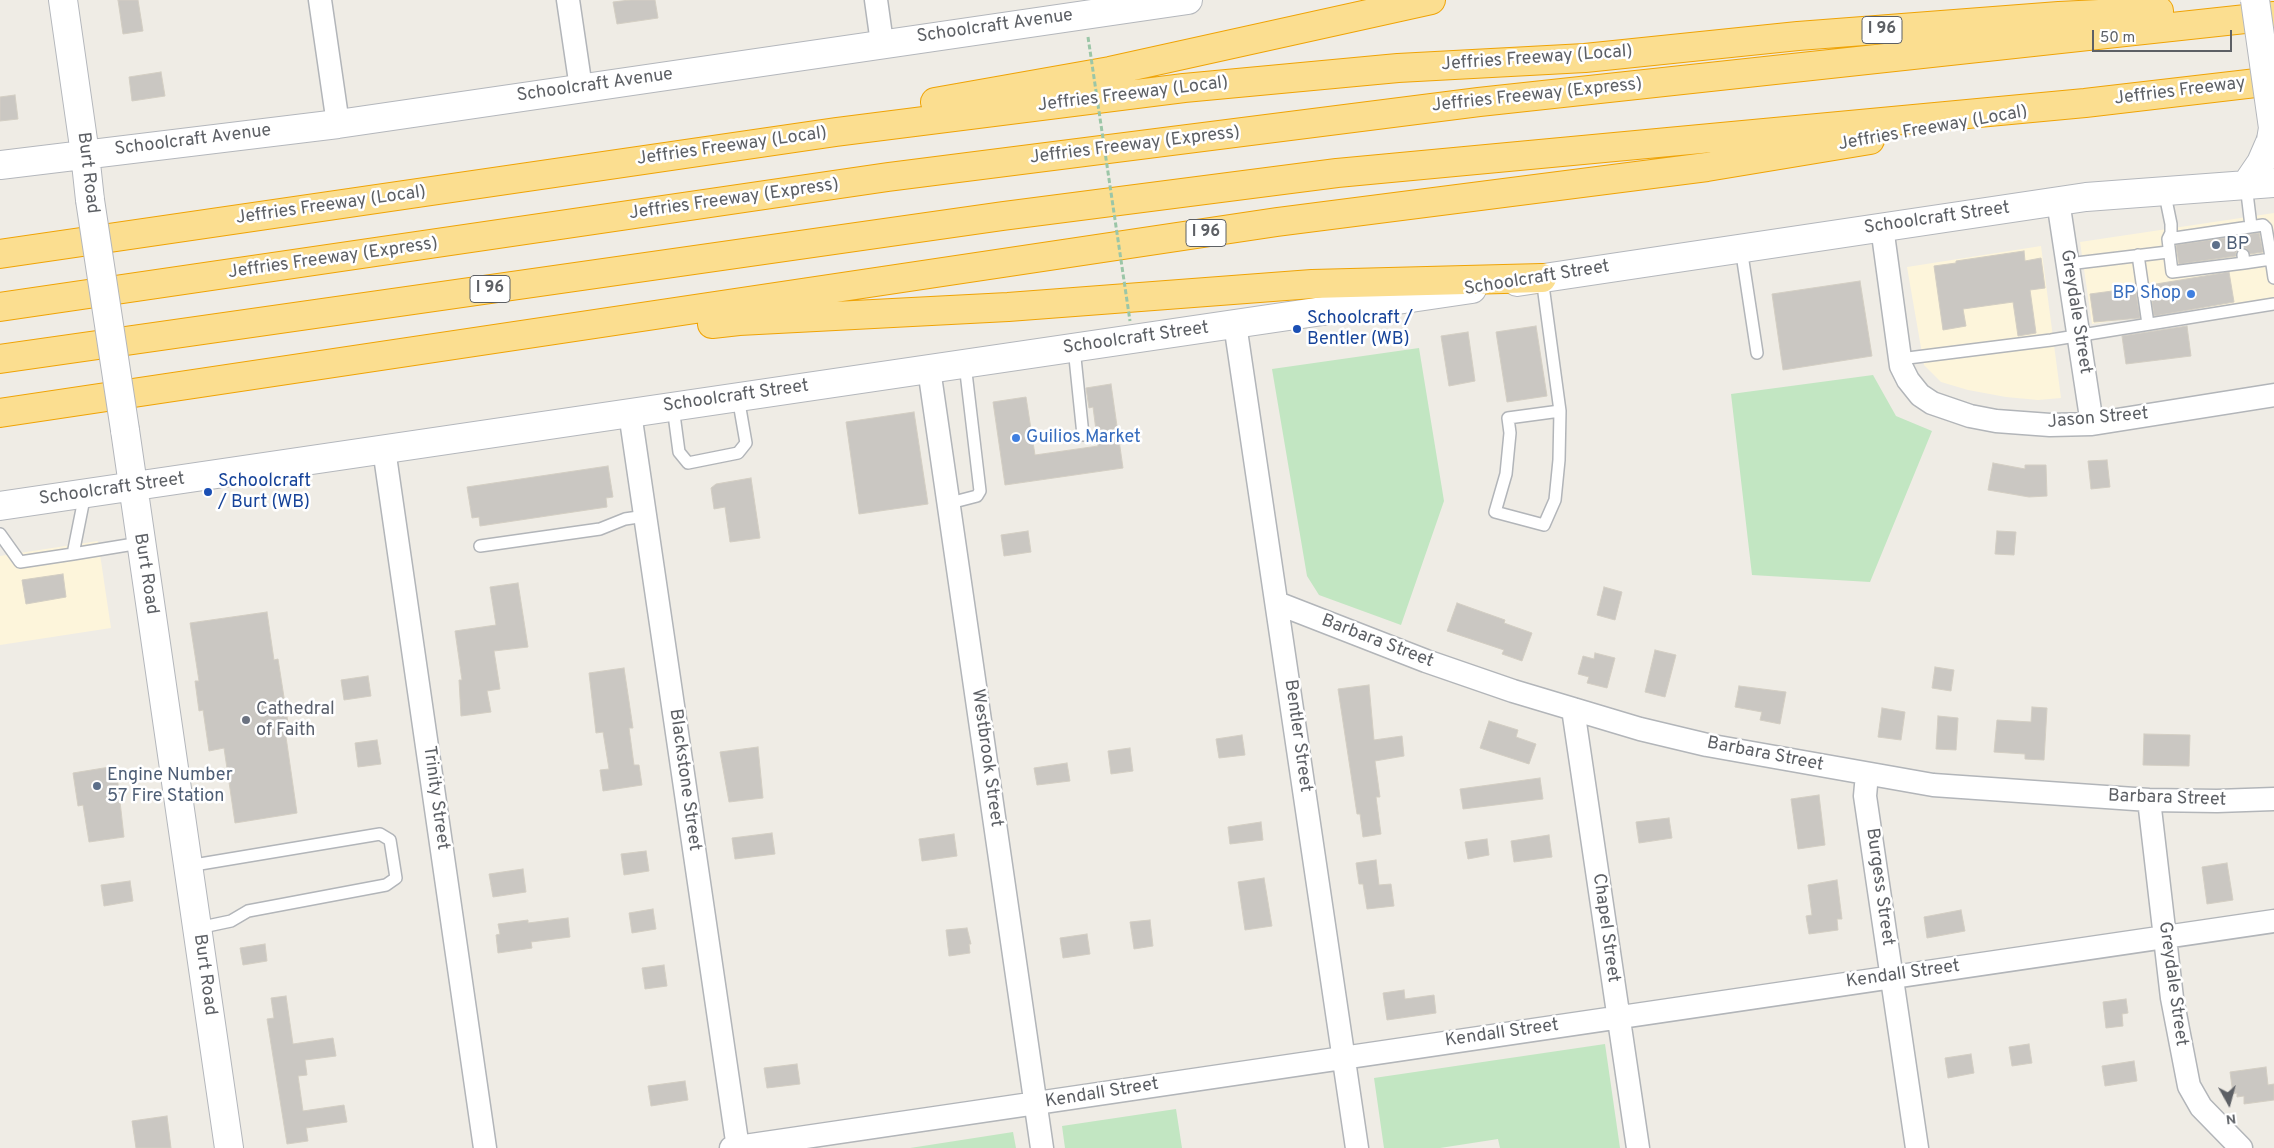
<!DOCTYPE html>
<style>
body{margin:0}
#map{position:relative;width:2274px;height:1148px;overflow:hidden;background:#efece5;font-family:Overpass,sans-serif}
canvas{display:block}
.north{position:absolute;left:2204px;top:1078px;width:50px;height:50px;-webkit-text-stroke:4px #fff;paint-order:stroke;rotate:173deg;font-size:14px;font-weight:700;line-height:20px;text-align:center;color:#5d6065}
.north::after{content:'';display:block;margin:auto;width:18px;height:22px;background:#5d6065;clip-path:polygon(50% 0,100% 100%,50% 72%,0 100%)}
.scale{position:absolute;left:2092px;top:30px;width:140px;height:22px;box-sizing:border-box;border:2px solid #5d6065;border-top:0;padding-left:6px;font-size:15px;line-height:18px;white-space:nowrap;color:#5d6065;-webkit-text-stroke:4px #fff;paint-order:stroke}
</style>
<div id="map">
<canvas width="2274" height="1148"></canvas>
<div class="north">N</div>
<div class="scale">50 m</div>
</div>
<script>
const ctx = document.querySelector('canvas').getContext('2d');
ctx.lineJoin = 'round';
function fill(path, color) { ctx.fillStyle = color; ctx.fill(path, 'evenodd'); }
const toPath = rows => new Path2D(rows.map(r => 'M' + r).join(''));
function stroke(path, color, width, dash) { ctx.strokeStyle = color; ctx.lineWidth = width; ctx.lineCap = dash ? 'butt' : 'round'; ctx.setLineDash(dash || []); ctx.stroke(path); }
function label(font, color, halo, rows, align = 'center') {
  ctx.font = font + ' Overpass,sans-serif'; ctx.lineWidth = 5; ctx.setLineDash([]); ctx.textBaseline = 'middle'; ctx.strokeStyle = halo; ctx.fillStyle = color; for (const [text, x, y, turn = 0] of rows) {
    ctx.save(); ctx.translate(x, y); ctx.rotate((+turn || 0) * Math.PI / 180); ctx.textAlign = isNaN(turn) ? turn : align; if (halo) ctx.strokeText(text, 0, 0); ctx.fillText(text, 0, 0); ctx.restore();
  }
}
const commercial = toPath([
 [2274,213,2274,298,2092,324,2080,242],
 [2041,246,2061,398,2038,400,2006,397,1968,390,1941,382,1924,365,1907,267],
 [98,541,111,628,0,645,0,556]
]);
const green = toPath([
 [1419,348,1444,501,1401,625,1319,595,1307,576,1272,369],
 [1873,375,1896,416,1932,431,1870,582,1752,575,1731,394],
 [1605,1044,1620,1148,1500,1148,1498,1139,1440,1148,1384,1148,1374,1078],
 [1176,1109,1182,1148,1065,1148,1062,1126],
 [1013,1132,1016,1148,910,1148]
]);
const building = toPath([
 [118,0,138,0,143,31,123,34,118,0],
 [630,0,655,0,658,18,617,24,613,2,630,0],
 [161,72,165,96,132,101,129,77,161,72],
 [15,95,18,119,0,121,0,97,15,95],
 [2259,233,2263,252,2250,254,2246,248,2242,248,2236,252,2236,256,2179,264,2176,245,2259,233],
 [2024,251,2025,261,2041,258,2045,288,2030,290,2036,333,2018,336,2013,302,1963,309,1966,326,1943,330,1934,266,1956,263,1956,261,2024,251],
 [2229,272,2234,302,2154,316,2150,285,2229,272],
 [1860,281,1872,356,1783,370,1772,294,1860,281],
 [2135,288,2140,318,2094,322,2090,294,2135,288],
 [1536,326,1547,396,1507,402,1496,332,1536,326],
 [2187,326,2191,356,2126,364,2122,336,2187,326],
 [1468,332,1475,381,1449,386,1441,336,1468,332],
 [1111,384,1123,468,1005,485,993,402,1026,397,1035,455,1098,446,1093,407,1089,408,1086,388,1111,384],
 [914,412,928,504,859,514,846,422,914,412],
 [2107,460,2110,487,2091,489,2088,461,2107,460],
 [1993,463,2025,469,2025,465,2046,465,2047,496,2029,497,1988,490,1993,463],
 [608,466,613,497,606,498,607,507,480,526,479,517,472,518,467,487,608,466],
 [751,478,760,538,730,542,725,507,714,509,711,488,716,484,751,478],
 [1028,531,1031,552,1004,556,1001,535,1028,531],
 [1997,531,2016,532,2014,555,1995,554,1997,531],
 [63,574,66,597,26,604,22,580,63,574],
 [518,583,528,647,494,651,500,689,487,691,491,712,461,716,459,680,462,680,455,631,496,625,490,587,518,583],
 [1604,587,1622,592,1615,620,1597,615,1604,587],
 [1457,603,1505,620,1504,623,1532,633,1522,661,1502,654,1504,650,1447,631,1457,603],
 [267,612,274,660,278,659,289,729,285,730,297,813,235,823,224,748,209,751,203,710,199,711,195,681,199,681,190,623,267,612],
 [1655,650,1676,655,1665,697,1645,692,1655,650],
 [1595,653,1615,658,1607,688,1587,683,1589,677,1578,674,1583,656,1594,659,1595,653],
 [1935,667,1954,670,1951,691,1932,688,1935,667],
 [624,668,633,728,629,728,634,765,639,765,642,785,603,791,600,770,609,769,603,732,596,733,589,673,624,668],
 [368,676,371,696,344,700,341,680,368,676],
 [1369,685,1374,740,1402,736,1404,756,1375,761,1380,797,1376,797,1381,834,1363,837,1360,814,1357,814,1338,689,1369,685],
 [1739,686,1786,692,1780,724,1760,720,1762,712,1735,707,1739,686],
 [2032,707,2047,708,2044,760,2025,759,2025,754,1994,752,1997,720,2031,722,2032,707],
 [1882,708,1905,712,1901,740,1878,737,1882,708],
 [1938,716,1958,718,1956,750,1936,749,1938,716],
 [1489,721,1518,730,1516,737,1536,744,1529,764,1480,748,1489,721],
 [2144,734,2190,735,2189,766,2143,765,2144,734],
 [1242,735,1245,755,1219,758,1216,739,1242,735],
 [377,740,381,764,358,767,355,743,377,740],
 [758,747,763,798,729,802,720,752,758,747],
 [1130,748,1133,771,1111,774,1108,751,1130,748],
 [1067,763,1070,781,1037,785,1034,768,1067,763],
 [116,766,124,837,89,842,83,805,78,806,73,773,116,766],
 [1540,778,1543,799,1463,809,1460,789,1540,778],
 [1819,795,1825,845,1798,849,1791,799,1819,795],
 [1669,818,1672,838,1639,843,1636,822,1669,818],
 [1261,822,1263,840,1230,844,1228,827,1261,822],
 [772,833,775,854,735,859,732,838,772,833],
 [954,834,957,856,922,861,919,839,954,834],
 [1549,835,1552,857,1514,862,1511,841,1549,835],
 [1487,839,1489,855,1468,859,1465,842,1487,839],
 [646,851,649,871,624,875,621,854,646,851],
 [1376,860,1379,885,1391,884,1394,906,1367,909,1363,884,1359,884,1356,863,1376,860],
 [2227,863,2233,900,2207,904,2202,867,2227,863],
 [523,869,526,892,493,897,489,874,523,869],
 [1264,878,1272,926,1245,930,1238,882,1264,878],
 [1837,880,1842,919,1837,919,1838,930,1809,934,1806,916,1812,915,1808,885,1837,880],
 [130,881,133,901,104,906,101,885,130,881],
 [653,909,656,929,632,933,629,913,653,909],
 [1961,910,1965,931,1927,938,1924,917,1961,910],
 [568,918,570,937,531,942,532,948,498,953,496,935,500,934,498,924,528,920,528,923,568,918],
 [1150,920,1153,946,1134,949,1130,922,1150,920],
 [967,928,971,944,969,944,970,953,949,956,946,930,967,928],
 [1087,934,1090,954,1063,958,1060,938,1087,934],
 [265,944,267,961,243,965,240,948,265,944],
 [664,965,667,986,645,989,642,968,664,965],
 [1404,990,1405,999,1434,995,1436,1013,1387,1020,1383,993,1404,990],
 [286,996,293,1044,333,1038,336,1056,305,1060,307,1075,298,1076,303,1111,344,1105,347,1122,306,1128,308,1141,287,1144,267,1019,274,1018,271,998,286,996],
 [2126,999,2128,1013,2122,1014,2123,1026,2106,1028,2103,1002,2126,999],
 [2029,1044,2032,1063,2012,1066,2009,1047,2029,1044],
 [1971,1054,1974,1073,1948,1078,1945,1058,1971,1054],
 [2134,1061,2137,1081,2105,1086,2102,1066,2134,1061],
 [797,1064,800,1084,767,1088,764,1068,797,1064],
 [2266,1067,2268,1085,2274,1084,2274,1100,2244,1104,2244,1096,2237,1097,2237,1093,2233,1094,2230,1072,2266,1067],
 [685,1081,688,1100,651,1106,648,1086,685,1081],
 [167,1116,171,1148,136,1148,132,1121,167,1116]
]);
const lane = toPath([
 [2246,185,2251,226],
 [2164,190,2171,224,2171,233,2168,239,2172,272,2244,263,2243,255],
 [2168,239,2263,225,2266,228,2270,251],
 [1741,248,1757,353],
 [2274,250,2270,251,2274,278],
 [2138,255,2148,324],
 [2244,263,2271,259],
 [2068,264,2168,252],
 [1542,278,1560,411,1559,460,1555,500,1544,525,1495,512,1506,474,1510,433,1508,418,1560,411],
 [1074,348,1083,435],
 [1900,359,2051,340,2274,304],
 [673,407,679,452,688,463,738,453,746,443,738,397],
 [950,503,977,496,980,491,965,364],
 [0,534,20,562,73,554,85,494],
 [480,546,600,529,625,519,645,516],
 [73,554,140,543],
 [188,866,380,834,390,840,396,878,386,885,248,911,231,921,198,928]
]);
const street = toPath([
 [320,0,338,124],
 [568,0,581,88],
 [876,0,882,43],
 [2058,201,2092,424],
 [1882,227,1901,366,1908,380,1920,395,1932,403,1970,416,1996,421,2050,425,2092,424,2274,395],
 [1235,324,1357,1148],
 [929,369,1042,1148],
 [630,413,738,1148],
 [384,449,485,1148],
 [1277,603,1426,661,1513,691,1640,729,1707,745,1933,785,2149,800,2217,801,2274,799],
 [1573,709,1638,1148],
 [1867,774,1865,796,1917,1148],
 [2149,800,2172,998,2189,1086,2201,1107,2241,1148],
 [731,1148,2274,921]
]);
const secondary = toPath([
 [63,0,85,154,90,200],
 [0,165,338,124,1188,0],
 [2246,185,2261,163,2271,140],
 [1517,282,2086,197,2274,183],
 [125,430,229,1148],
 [0,506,1472,289]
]);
const highway = toPath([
 [935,102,1110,71,1431,0],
 [0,254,836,132,1184,88,1398,68,1585,58,1798,36,2059,16,2159,11],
 [0,307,888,177,1479,102,2274,16],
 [712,324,739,321,1008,307,1312,284,1542,278],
 [0,359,1003,216,1337,173,2085,103,2274,81],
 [0,413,1277,222,1707,167,1870,140]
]);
const pathBridge = toPath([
 [1088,37,1130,321]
]);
const secondaryBridge = toPath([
 [2255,0,2273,128,2271,140],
 [90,200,125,430]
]);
const markers = [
 [2216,245,5,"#5c6f8a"],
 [2191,294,5,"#3f7fe0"],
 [1297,329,5,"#1a4fb4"],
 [1016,438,5,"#3f7fe0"],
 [208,492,5,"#1a4fb4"],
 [246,720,5,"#6b7280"],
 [97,786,5,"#5c6f8a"]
];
const shields = [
 [1882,30,40],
 [1206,233,40],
 [490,289,40]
];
const shieldNames = [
 ["I 96",1882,30],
 ["I 96",1206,233],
 ["I 96",490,289]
];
const streetNames = [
 ["Schoolcraft Avenue",995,27,-8],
 ["Jeffries Freeway (Local)",1537,59,-4],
 ["Schoolcraft Avenue",595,86,-8],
 ["Jeffries Freeway",2180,92,-7],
 ["Jeffries Freeway (Local)",1133,95,-7],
 ["Jeffries Freeway (Express)",1537,96,-6],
 ["Jeffries Freeway (Local)",1933,129,-10],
 ["Schoolcraft Avenue",193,141,-7],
 ["Jeffries Freeway (Express)",1135,146,-7],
 ["Jeffries Freeway (Local)",732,147,-8],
 ["Burt Road",87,173,83],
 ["Jeffries Freeway (Express)",734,200,-8],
 ["Jeffries Freeway (Local)",331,206,-8],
 ["Schoolcraft Street",1937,219,-8],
 ["Jeffries Freeway (Express)",333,259,-8],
 ["Schoolcraft Street",1537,279,-9],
 ["Greydale Street",2075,312,81],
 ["Schoolcraft Street",1136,339,-8],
 ["Schoolcraft Street",736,397,-8],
 ["Jason Street",2098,419,-5],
 ["Schoolcraft Street",112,490,-8],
 ["Burt Road",145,574,81],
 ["Barbara Street",1377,642,21],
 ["Bentler Street",1297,736,82],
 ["Barbara Street",1765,755,11],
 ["Westbrook Street",986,758,82],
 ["Blackstone Street",684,780,82],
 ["Trinity Street",435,798,82],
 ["Barbara Street",2167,799,2],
 ["Burgess Street",1879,887,82],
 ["Chapel Street",1605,928,82],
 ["Burt Road",204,975,82],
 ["Kendall Street",1903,975,-8],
 ["Greydale Street",2172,984,82],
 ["Kendall Street",1502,1034,-8],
 ["Kendall Street",1102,1094,-9]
];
const serviceNames = [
 ["BP",2226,245],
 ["Engine Number",107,776],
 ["57 Fire Station",107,797]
];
const shopNames = [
 ["BP Shop",2181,294],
 ["Guilios Market",1026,438,"left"]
];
const transitNames = [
 ["Schoolcraft /",1307,319],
 ["Bentler (WB)",1307,340],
 ["Schoolcraft",218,482],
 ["/ Burt (WB)",218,503]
];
const worshipNames = [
 ["Cathedral",256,710],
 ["of Faith",256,731]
];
fill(commercial, '#fdf5db');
fill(green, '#c2e6c2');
fill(building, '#cac7c2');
stroke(building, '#d3cec3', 1);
stroke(lane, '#b2b5b9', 14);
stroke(street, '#b2b5b9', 25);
stroke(secondary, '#b4b7bc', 30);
stroke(highway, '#efa305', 30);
stroke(lane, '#fff', 11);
stroke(street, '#fff', 22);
stroke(secondary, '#fff', 28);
stroke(highway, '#fbde90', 28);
stroke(secondaryBridge, '#b4b7bc', 30, []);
stroke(pathBridge, '#9bc6a7', 3, [5, 2.5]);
stroke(secondaryBridge, '#fff', 28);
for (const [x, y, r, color] of markers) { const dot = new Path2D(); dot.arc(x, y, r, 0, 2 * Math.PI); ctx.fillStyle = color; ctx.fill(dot); stroke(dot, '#fff', 2); }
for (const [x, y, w] of shields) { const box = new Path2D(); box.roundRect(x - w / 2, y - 13.5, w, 27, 4); ctx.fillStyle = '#fff'; ctx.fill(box); stroke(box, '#5d6065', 1); }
label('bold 16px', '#5d6065', null, shieldNames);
label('18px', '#5d6065', '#fff', streetNames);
label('18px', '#4e5e75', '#fff', serviceNames, 'left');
label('18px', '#366cbe', '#fff', shopNames, 'right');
label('18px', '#164399', '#fff', transitNames, 'left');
label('18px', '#5b616d', '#fff', worshipNames, 'left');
</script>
